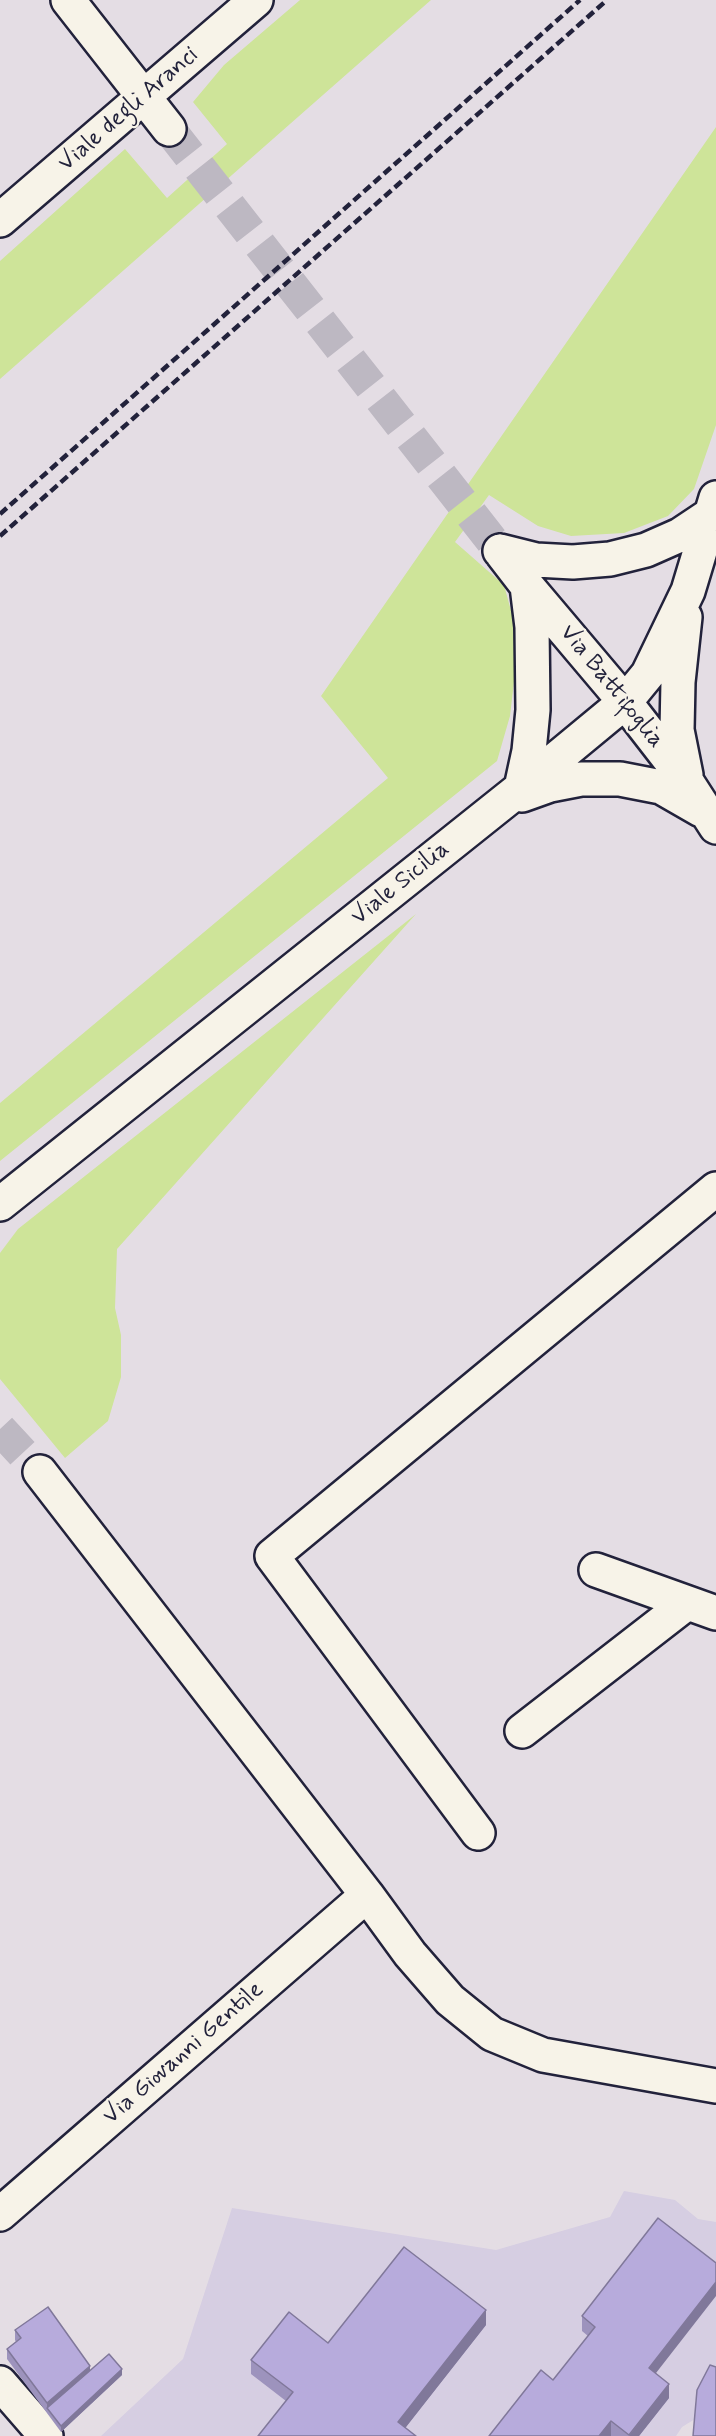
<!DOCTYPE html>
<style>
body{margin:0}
canvas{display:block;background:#e4dde4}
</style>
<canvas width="716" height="2436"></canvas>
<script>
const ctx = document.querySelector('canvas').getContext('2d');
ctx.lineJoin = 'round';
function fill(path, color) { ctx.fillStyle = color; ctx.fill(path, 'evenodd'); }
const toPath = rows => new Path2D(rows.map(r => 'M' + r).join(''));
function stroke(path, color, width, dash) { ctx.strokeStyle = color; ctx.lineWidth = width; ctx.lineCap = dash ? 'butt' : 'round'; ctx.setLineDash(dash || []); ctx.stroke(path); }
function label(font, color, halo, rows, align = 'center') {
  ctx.font = font + ' Mynerve,sans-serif'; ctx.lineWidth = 4.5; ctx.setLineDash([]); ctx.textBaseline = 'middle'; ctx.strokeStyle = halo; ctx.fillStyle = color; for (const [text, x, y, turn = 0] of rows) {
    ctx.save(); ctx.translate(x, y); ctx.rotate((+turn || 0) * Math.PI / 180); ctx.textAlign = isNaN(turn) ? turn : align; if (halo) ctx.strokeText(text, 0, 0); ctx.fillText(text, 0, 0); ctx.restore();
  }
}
const built = toPath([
 [624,2191,675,2200,698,2219,716,2222,716,2366,695,2401,695,2419,682,2427,676,2436,101,2436,183,2359,232,2208,496,2250,610,2217]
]);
const green = toPath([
 [300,0,431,0,0,379,0,261,125,149,167,198,227,144,193,102,224,65],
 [716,127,716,425,694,489,668,516,624,533,571,536,538,526,489,495,455,542,504,585,513,618,517,656,510,716,497,761,0,1161,0,1103,388,778,321,696],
 [416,914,117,1249,115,1308,121,1335,121,1377,108,1421,65,1458,0,1379,0,1253,18,1229]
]);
const minorTunnel = toPath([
 [169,129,500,551],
 [0,1429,40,1472]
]);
const minor = toPath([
 [68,0,169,129],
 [0,220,256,0],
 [500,551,527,586,625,702,687,782,716,827],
 [500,551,536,560,573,562,610,559,646,550,680,535,710,515],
 [685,617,678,682,677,730,686,775],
 [521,788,529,751,533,710,532,627,527,586],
 [522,795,550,785,581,779,620,779,661,787,701,810],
 [0,1204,521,788,625,702,648,674,688,591,716,498],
 [40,1472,367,1895,410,1954,450,2000,492,2034,543,2055,716,2086],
 [596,1570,716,1613],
 [522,1731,687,1603],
 [478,1833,272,1556,716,1189],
 [0,2214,367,1895],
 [0,2383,46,2436]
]);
const rail = toPath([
 [0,514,580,0],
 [0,536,607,0]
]);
const wall = toPath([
 [582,2316,656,2373,669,2398,639,2436,489,2436,553,2380,588,2336,582,2331],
 [486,2325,405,2428,286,2401,251,2374,251,2360,328,2343],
 [15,2330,90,2370,122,2375,61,2432,7,2359,7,2349,16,2342,15,2340]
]);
const shadedWall = toPath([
 [716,2282,716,2296,649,2382,649,2368],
 [486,2310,486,2325,399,2436,398,2422],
 [90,2366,90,2376,47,2408,47,2403],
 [122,2369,122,2375,61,2432,61,2426],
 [669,2384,669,2398,639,2436,629,2436],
 [611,2421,611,2436,599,2436]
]);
const building = toPath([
 [658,2218,716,2263,716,2282,649,2368,669,2384,629,2435,611,2421,599,2436,489,2436,541,2370,553,2380,595,2327,582,2316,658,2218],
 [404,2247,486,2310,398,2422,416,2436,258,2436,293,2392,251,2360,289,2312,328,2343,404,2247],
 [48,2307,90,2366,47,2403,7,2349,21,2338,15,2330,48,2307],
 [109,2354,122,2369,61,2426,47,2408,109,2354],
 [710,2365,716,2367,716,2436,693,2436,697,2390,710,2365]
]);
const streetNames = [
 ["Viale degli Aranci",129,110,-41],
 ["Via Battifoglia",611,687,51],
 ["Viale Sicilia",401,884,-39],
 ["Via Giovanni Gentile",184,2054,-41]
];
fill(built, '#d6cee2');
fill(green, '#cee499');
stroke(minorTunnel, '#bdb8c2', 33, [33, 16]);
stroke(minor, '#22223b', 38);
stroke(minor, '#f7f3e8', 33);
stroke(rail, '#22223b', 4.5, [9, 4.5]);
fill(wall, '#9d93bd');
fill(shadedWall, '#80789a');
fill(building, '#b7abdc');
stroke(building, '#80789a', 1.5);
label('24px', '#22223b', '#f7f3e8', streetNames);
</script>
